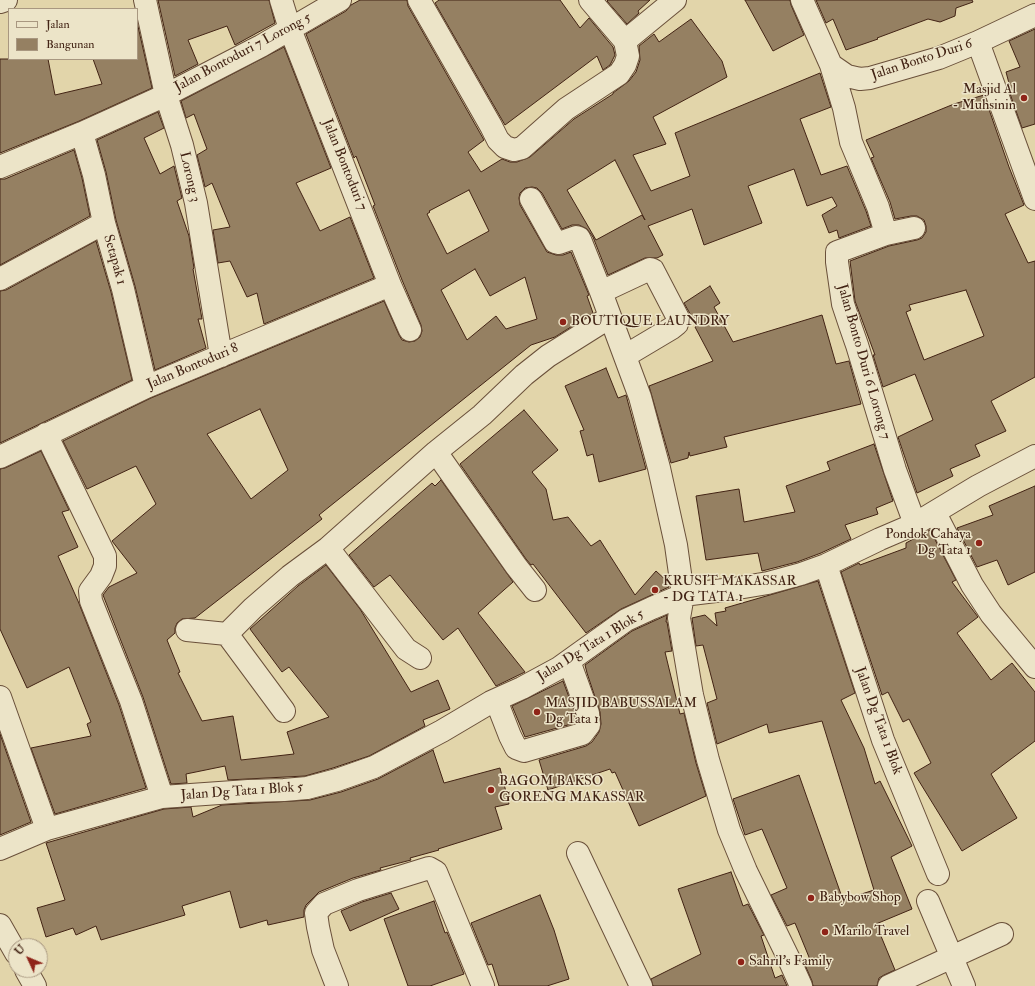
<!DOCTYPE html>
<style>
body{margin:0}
#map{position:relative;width:1035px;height:986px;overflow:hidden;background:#e2d5aa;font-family:"IM FELL Double Pica",serif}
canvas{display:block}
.legend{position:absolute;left:8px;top:8px;width:130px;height:52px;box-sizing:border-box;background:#ece4c8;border:1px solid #a89780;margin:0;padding:5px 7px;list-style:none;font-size:12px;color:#422314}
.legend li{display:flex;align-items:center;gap:8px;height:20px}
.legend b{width:20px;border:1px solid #a89780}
.north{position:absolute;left:8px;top:938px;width:40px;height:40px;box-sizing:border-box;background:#ece4c8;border:1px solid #a89780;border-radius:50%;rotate:314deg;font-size:11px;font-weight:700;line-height:16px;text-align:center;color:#422314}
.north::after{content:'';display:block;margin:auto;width:14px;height:18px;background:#8f2418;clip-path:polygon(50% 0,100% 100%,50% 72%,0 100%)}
</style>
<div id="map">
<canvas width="1035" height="986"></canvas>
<ul class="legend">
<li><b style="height:5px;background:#ece4c8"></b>Jalan</li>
<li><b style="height:11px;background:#958062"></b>Bangunan</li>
</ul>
<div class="north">U</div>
</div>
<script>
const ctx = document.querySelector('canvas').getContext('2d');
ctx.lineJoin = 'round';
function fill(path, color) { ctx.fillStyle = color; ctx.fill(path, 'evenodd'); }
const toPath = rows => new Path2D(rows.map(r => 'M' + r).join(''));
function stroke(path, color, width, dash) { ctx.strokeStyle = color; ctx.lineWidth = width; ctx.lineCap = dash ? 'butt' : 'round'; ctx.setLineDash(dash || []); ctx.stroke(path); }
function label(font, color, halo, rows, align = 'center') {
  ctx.font = font + ' "IM FELL Double Pica",serif'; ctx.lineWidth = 3; ctx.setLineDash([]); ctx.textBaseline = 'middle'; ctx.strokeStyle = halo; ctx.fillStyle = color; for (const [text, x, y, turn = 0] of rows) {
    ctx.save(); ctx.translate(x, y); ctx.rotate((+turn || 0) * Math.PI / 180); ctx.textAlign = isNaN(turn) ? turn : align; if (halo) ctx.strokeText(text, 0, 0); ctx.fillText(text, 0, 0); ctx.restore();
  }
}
const building = toPath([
 [158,0,269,0,275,23,235,45,227,26,188,40,198,64,175,76,158,0],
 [360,0,407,0,408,6,484,140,468,152,481,172,502,159,510,162,517,162,530,157,574,119,613,94,613,93,629,81,636,72,640,60,639,46,654,34,659,42,691,19,722,61,727,77,653,117,666,144,633,155,651,191,690,176,675,133,820,73,831,107,800,119,821,175,847,166,866,211,871,226,839,238,837,230,829,233,822,215,837,206,832,197,807,206,794,169,748,186,762,223,704,245,692,209,648,226,663,255,657,258,645,258,608,275,593,237,587,229,579,225,572,225,562,229,542,193,537,188,532,187,525,188,520,193,519,198,520,205,547,252,556,255,563,255,571,252,589,295,587,296,593,313,555,337,531,345,319,515,322,519,195,618,182,619,177,623,175,628,175,633,167,640,180,672,178,673,202,721,233,716,241,760,294,754,287,732,329,717,289,667,282,672,250,629,298,586,326,565,360,609,411,692,438,680,450,709,423,720,425,726,369,756,333,768,305,776,228,780,225,766,186,774,187,783,171,784,143,697,103,595,109,587,137,573,112,541,156,504,136,466,87,489,63,441,151,398,384,301,399,335,402,340,409,342,415,341,420,337,422,331,421,325,402,280,373,206,375,205,356,156,354,158,306,34,346,11,351,5,360,0],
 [615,160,645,220,642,215,596,240,567,190,615,160],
 [469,190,489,231,447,254,427,214,430,212,429,211,469,190],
 [475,269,490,296,525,277,537,319,506,329,496,316,467,340,441,290,475,269],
 [260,409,288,470,251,499,207,434,260,409],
 [439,0,560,0,580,28,589,18,613,47,615,55,610,65,603,70,597,56,505,125,435,3,439,0],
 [608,0,650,0,638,11,639,13,627,24,607,1,608,0],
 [745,0,790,0,791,5,804,35,773,51,745,0],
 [816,0,972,0,973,2,956,8,955,16,940,22,928,19,877,38,878,39,846,50,833,19,826,23,816,0],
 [137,22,152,88,77,122,0,153,0,59,48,59,55,95,102,84,93,59,137,59,137,22],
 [1035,29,1035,124,1022,128,1008,88,1010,87,1006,72,1020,67,1009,41,1035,29],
 [284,47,331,168,296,183,320,231,350,217,374,278,264,324,257,293,247,297,230,261,218,263,213,230,230,227,212,183,205,187,197,155,207,149,194,114,186,118,181,101,284,47],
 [984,95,1009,167,1024,205,1005,214,1028,263,1035,261,1035,377,991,401,1006,431,975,445,980,456,950,469,953,476,917,493,898,437,933,420,915,374,883,387,873,355,875,355,855,301,850,261,889,246,917,240,922,238,926,232,926,226,924,220,917,216,911,216,895,219,890,202,871,158,874,157,866,140,954,104,984,95],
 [966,290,984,336,924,360,906,312,911,310,909,305,966,290],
 [158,112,164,128,144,138,160,174,174,166,182,198,177,201,189,236,194,268,193,269,202,319,198,319,206,348,155,370,135,286,116,220,106,172,97,140,158,112],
 [74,150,82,178,90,216,0,265,0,179,5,179,74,150],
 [96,241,111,292,132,380,0,443,0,291,6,290,96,241],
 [710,286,720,303,714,307,733,342,822,315,836,364,849,361,861,404,724,437,727,447,690,456,689,452,688,458,671,463,649,386,713,361,695,327,697,326,684,303,710,286],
 [606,368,618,398,626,395,646,469,599,482,593,454,587,456,580,431,584,430,565,386,606,368],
 [524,410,558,450,532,472,546,489,553,520,568,517,591,546,600,540,635,595,656,571,669,583,669,587,621,609,586,633,533,564,531,565,526,559,460,464,524,410],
 [874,444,893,501,876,508,878,514,845,525,851,539,821,553,797,562,762,571,758,553,706,560,696,496,739,489,744,522,795,512,786,486,830,470,827,462,874,444],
 [41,451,69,510,62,512,78,547,58,556,78,601,119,705,146,788,55,814,31,748,91,736,87,724,91,722,69,667,27,688,0,629,0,469,5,468,41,451],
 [441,480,513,582,478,613,525,672,496,686,458,628,443,640,390,575,374,587,349,555,432,483,435,486,441,480],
 [1035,486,1035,572,1008,585,997,560,977,567,957,528,993,515,989,506,1035,486],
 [930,530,956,580,952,582,978,617,957,633,991,680,1012,663,1035,692,1035,741,991,774,1017,818,962,851,914,773,931,763,909,719,903,722,888,692,882,695,841,572,859,563,860,565,906,548,906,543,930,530],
 [818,581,855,693,841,700,864,748,875,784,880,781,912,846,891,857,912,909,876,924,895,970,884,975,879,978,877,986,813,986,812,981,805,965,811,962,795,923,787,926,771,895,787,888,762,829,745,835,733,799,799,775,843,900,874,890,822,721,769,733,767,724,717,744,707,703,717,699,703,645,696,646,692,618,705,615,717,626,715,613,726,611,725,608,818,581],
 [667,615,666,622,667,622,672,651,665,652,680,714,684,713,696,763,706,796,639,826,615,772,612,773,610,769,548,790,539,760,586,746,592,742,599,732,601,724,600,712,587,673,585,665,632,631,667,615],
 [563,681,576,716,576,721,575,723,525,737,512,706,563,681],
 [0,734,31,822,0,835,0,734],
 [433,750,444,783,500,768,509,804,495,807,502,829,438,849,439,850,410,858,411,860,380,868,381,870,353,878,319,892,306,905,304,910,304,917,268,925,267,920,240,928,230,891,182,906,185,915,101,940,96,926,76,935,73,928,46,937,37,908,65,900,46,843,164,809,191,807,193,817,222,805,310,800,341,792,378,779,433,750],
 [731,872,743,906,748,904,764,935,761,936,775,978,782,975,787,986,653,986,651,979,701,954,678,889,731,872],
 [391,893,399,909,350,931,341,911,362,902,391,893],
 [540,895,554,930,569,979,547,986,499,986,492,964,488,965,471,923,540,895],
 [434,901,445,933,447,932,464,974,430,986,408,986,384,919,434,901]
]);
const minor = toPath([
 [145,0,166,95,182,145,196,203,221,356],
 [281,0,290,29,301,57,390,285,410,330],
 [419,0,491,126,498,140,505,147,514,150,522,148,566,109,619,74,625,65,628,56,625,41],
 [590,0,625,41],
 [802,0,831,65,844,108,851,142,878,207,886,234,837,252,837,262,843,304,850,325,857,345,895,470,915,524],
 [0,2,6,0],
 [625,41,675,0],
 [978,42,1035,199],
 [831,65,847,76,860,79,870,78,939,58,978,42,1035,15],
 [82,133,94,175,104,223,123,289,146,387],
 [0,167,82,133,166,95,261,46,340,0],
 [531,199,555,242,559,243,576,237,579,238,581,242,601,292,640,397,659,468,676,545,683,595,679,618,692,695,708,760,729,830,746,871,788,957,801,986],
 [886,234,914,228],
 [0,279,104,223],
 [601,292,650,269,653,270,678,318,677,324,672,328,625,356],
 [46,434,105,556,105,566,101,576,90,591,91,601,131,701,162,797],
 [436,452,516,566,535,590],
 [0,457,146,387,390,285],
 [935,513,972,585,991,614,1035,667],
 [328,548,406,649,420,658],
 [826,565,883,740,938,874],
 [187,630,227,634,253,608,290,576,328,548,436,452,482,415,524,375,548,356,610,317],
 [227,634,284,711],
 [0,697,47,829],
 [496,700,510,736,516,748,524,751,582,734,589,725,588,713,569,661],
 [0,849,47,829,162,797,248,791,284,790,307,788,337,780,374,767,442,731,491,702,522,688,559,668,626,620,652,608,683,595,732,589,768,583,801,574,826,565,880,539,915,524,978,486,1035,456],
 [578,853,641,986],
 [928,901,964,986],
 [0,925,16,953],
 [26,970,35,986],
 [337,986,323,950,318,927,316,913,324,904,358,890,429,868,436,872,483,986],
 [889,986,1002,934]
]);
const markers = [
 [1024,98,4,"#8f2418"],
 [563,322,4,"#8f2418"],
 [979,543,4,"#8f2418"],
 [655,590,4,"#8f2418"],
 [537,712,4,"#8f2418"],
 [491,790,4,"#8f2418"],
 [811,898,4,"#8f2418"],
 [825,932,4,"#8f2418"],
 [741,962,4,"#8f2418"]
];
const streetNames = [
 ["Jalan Bontoduri 7 Lorong 5",243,53,-28],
 ["Jalan Bonto Duri 6",922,60,-18],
 ["Jalan Bontoduri 7",344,165,68],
 ["Lorong 3",189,177,77],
 ["Setapak 1",114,260,74],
 ["Jalan Bonto Duri 6 Lorong 7",863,362,74],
 ["Jalan Bontoduri 8",193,367,-23],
 ["Jalan Dg Tata 1 Blok 5",591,646,-32],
 ["Jalan Dg Tata 1 Blok",878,721,70],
 ["Jalan Dg Tata 1 Blok 5",242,792,-4]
];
const poiNames = [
 ["Masjid Al",1016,90,"right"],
 ["- Muhsinin",1016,106,"right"],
 ["BOUTIQUE LAUNDRY",571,322],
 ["Pondok Cahaya",971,535,"right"],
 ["Dg Tata 1",971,551,"right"],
 ["KRUSIT MAKASSAR",663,582],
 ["- DG TATA 1",663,598],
 ["MASJID BABUSSALAM",545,704],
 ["Dg Tata 1",545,720],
 ["BAGOM BAKSO",499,782],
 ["GORENG MAKASSAR",499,798],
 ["Babybow Shop",819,898],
 ["Marilo Travel",833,932],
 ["Sahril's Family",749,962]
];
fill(building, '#958062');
stroke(building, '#422314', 1);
stroke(minor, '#6a503a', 24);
stroke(minor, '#ece4c8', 22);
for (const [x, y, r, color] of markers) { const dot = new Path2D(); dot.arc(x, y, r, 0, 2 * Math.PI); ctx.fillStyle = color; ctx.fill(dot); stroke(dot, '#ece4c8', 1.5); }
label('14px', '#422314', '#ece4c8', streetNames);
label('14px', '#422314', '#ece4c8', poiNames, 'left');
</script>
